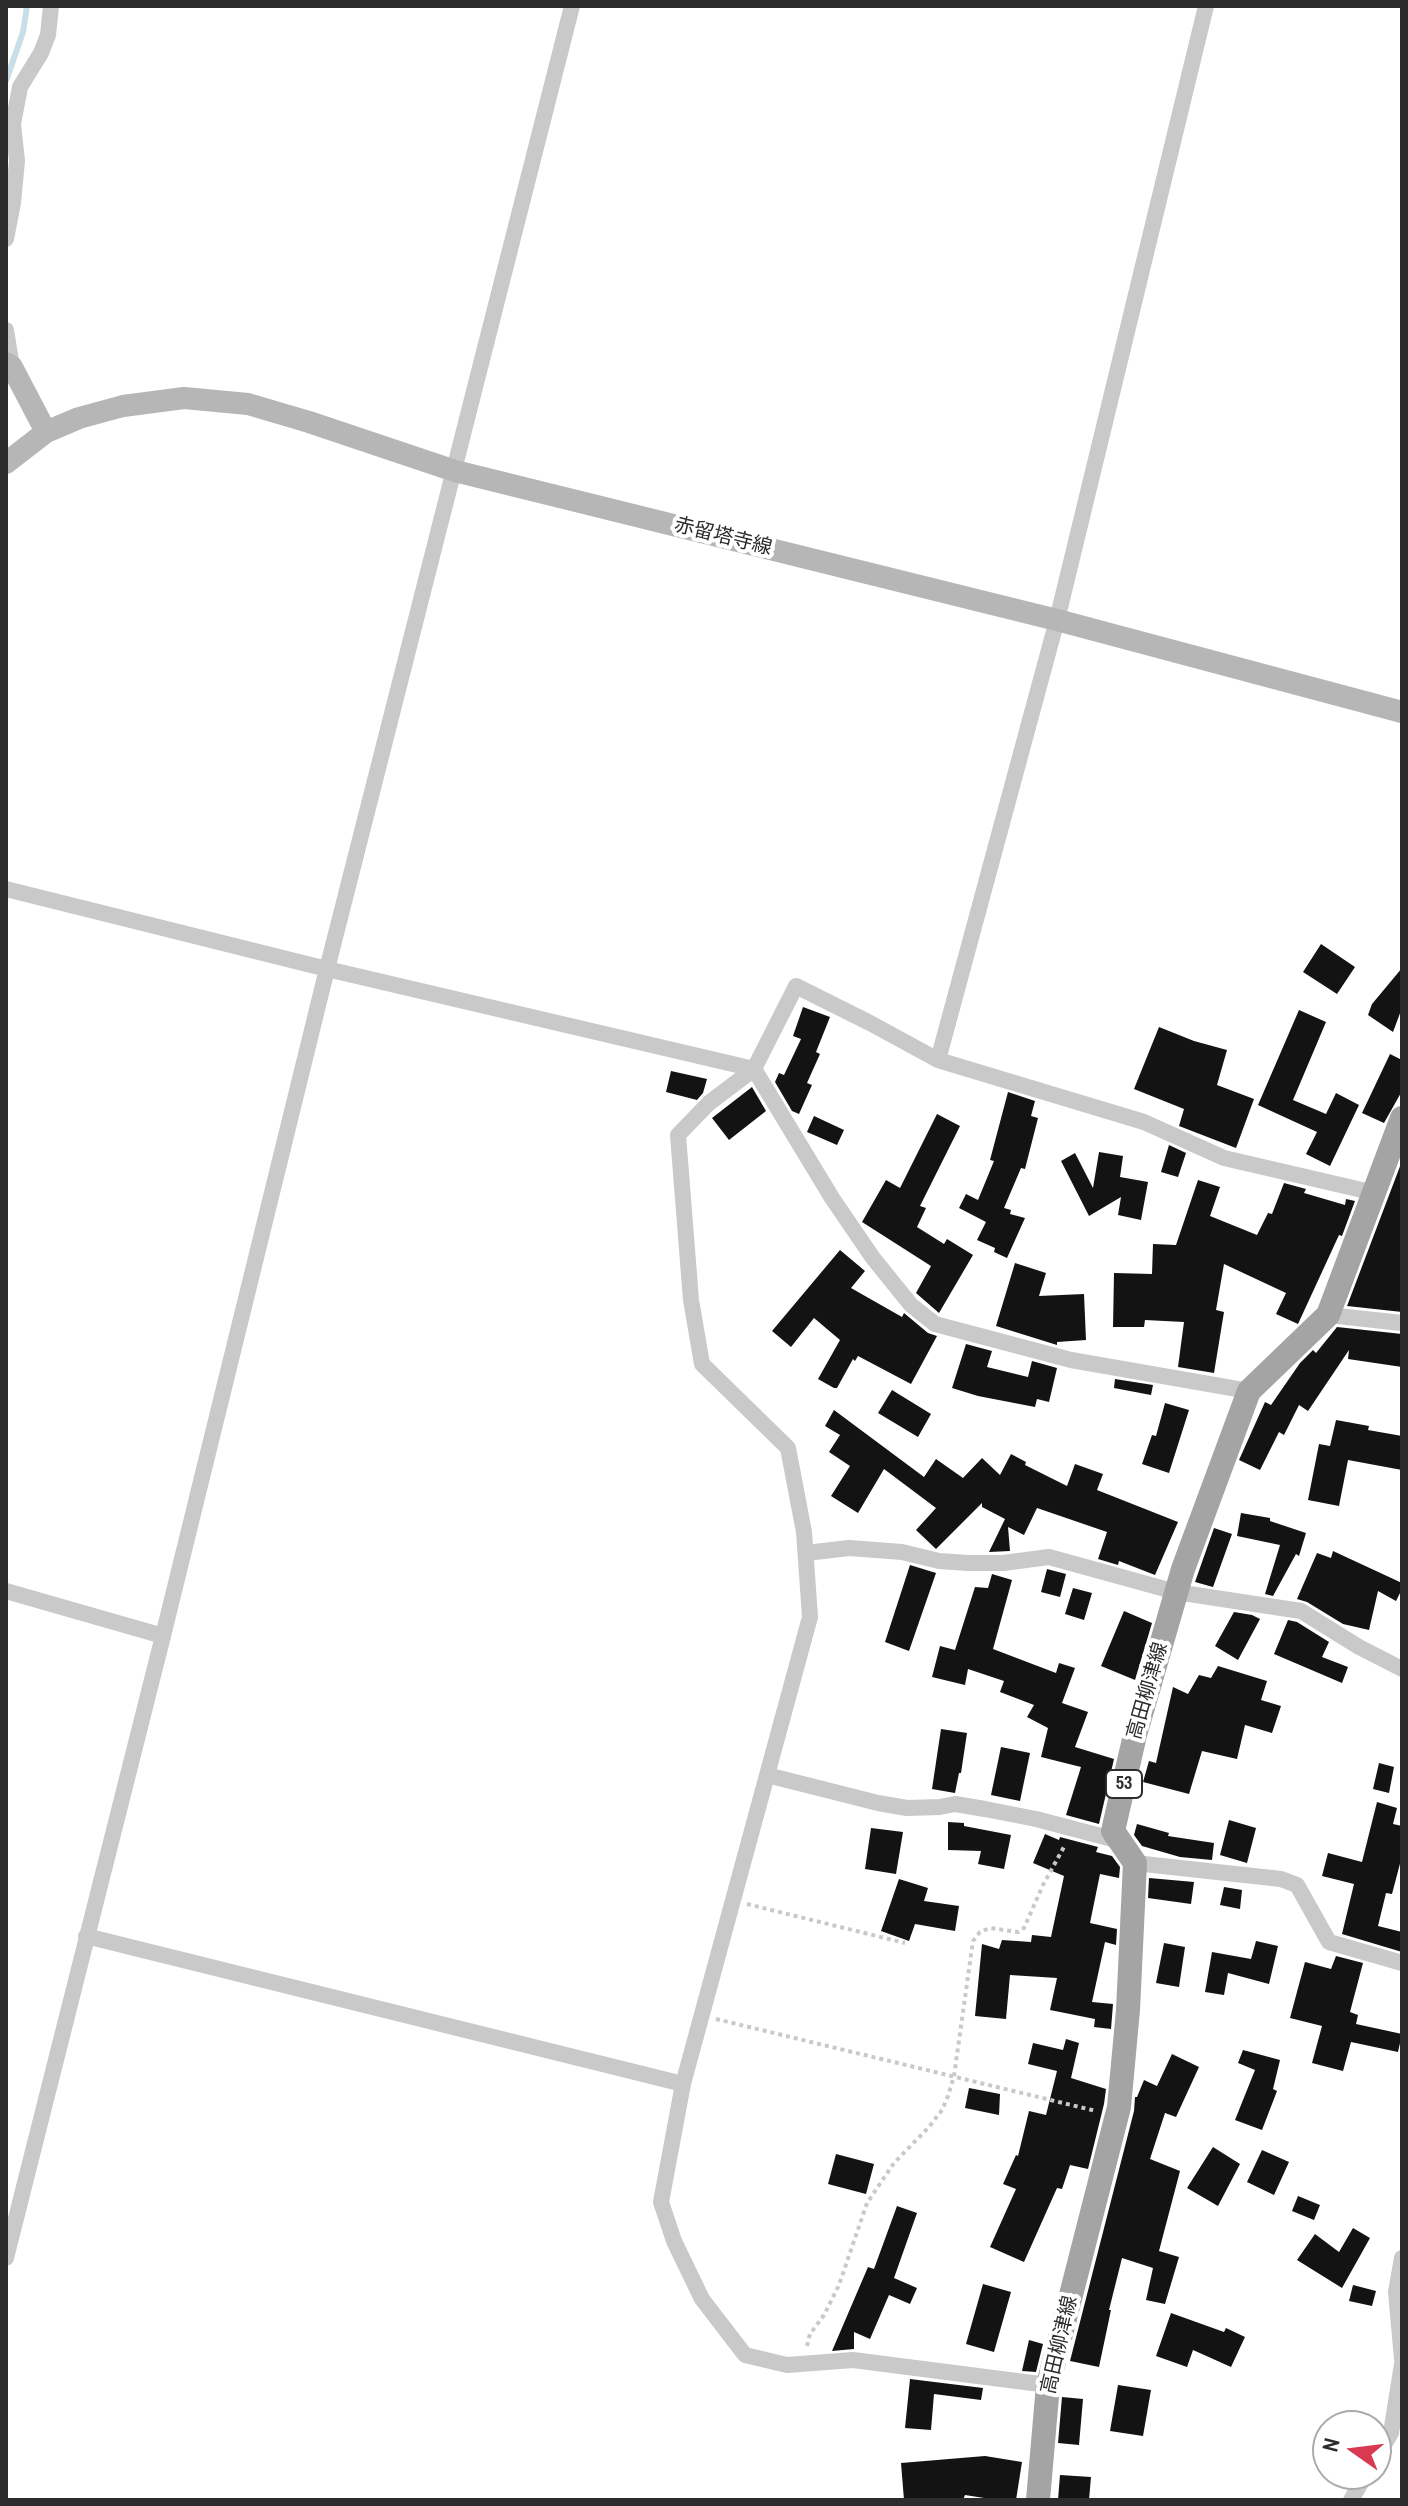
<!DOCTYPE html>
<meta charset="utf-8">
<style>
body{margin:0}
#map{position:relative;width:1408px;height:2506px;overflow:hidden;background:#fff;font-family:"Archivo Narrow",sans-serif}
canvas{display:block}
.frame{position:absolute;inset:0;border:8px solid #2c2c2c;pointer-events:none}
.north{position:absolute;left:1312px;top:2410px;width:80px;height:80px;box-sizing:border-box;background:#fff;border:2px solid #ababab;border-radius:50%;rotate:284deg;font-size:22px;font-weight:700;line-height:32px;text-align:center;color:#2c2c2c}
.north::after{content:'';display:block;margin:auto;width:28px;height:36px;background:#d93951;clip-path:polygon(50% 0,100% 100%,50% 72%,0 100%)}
</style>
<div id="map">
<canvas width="1408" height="2506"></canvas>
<div class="frame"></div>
<div class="north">N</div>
</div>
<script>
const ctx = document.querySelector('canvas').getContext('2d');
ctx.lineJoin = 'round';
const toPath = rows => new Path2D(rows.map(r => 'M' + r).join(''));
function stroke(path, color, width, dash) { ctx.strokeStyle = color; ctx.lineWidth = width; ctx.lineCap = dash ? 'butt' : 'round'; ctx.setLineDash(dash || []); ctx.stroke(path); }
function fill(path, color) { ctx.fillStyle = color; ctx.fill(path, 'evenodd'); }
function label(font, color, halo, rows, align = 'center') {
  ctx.font = font + ' "Archivo Narrow","Noto Sans JP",sans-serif'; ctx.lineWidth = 8; ctx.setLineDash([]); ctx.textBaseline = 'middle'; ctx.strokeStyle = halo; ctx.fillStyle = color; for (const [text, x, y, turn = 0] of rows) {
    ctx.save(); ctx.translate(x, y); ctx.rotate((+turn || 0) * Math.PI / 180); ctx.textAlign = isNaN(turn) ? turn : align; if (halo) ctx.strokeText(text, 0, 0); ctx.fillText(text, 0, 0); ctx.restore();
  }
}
const stream = toPath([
 [6,81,23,32,27,6]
]);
const building = toPath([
 [1321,944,1355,967,1337,994,1303,972],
 [1402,968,1402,1008,1393,1032,1368,1015,1372,1004],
 [803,1007,830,1017,816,1052,820,1054,807,1083,812,1085,799,1114,792,1111,775,1082,779,1073,784,1075,801,1039,793,1036],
 [1299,1010,1326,1022,1293,1100,1326,1114,1336,1093,1359,1105,1330,1166,1306,1154,1317,1132,1258,1105],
 [1159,1027,1194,1041,1227,1050,1217,1085,1254,1099,1236,1148,1179,1126,1184,1109,1134,1089],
 [1390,1054,1402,1060,1402,1091,1384,1123,1362,1113],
 [671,1071,707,1079,703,1093,697,1100,666,1092],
 [752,1087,766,1111,729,1140,712,1118],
 [1008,1092,1035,1101,1031,1116,1038,1118,1025,1169,1021,1168,1004,1208,1011,1210,1010,1214,1025,1218,1007,1258,994,1252,995,1248,977,1240,986,1222,959,1208,966,1194,978,1200,994,1161,990,1160],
 [937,1114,960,1126,920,1206,926,1208,917,1227,944,1244,947,1239,973,1255,939,1313,916,1293,931,1266,862,1222,886,1180,900,1188],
 [814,1116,844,1130,837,1145,807,1132],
 [1169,1145,1186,1153,1178,1177,1161,1172],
 [1099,1152,1123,1156,1120,1177,1148,1182,1141,1220,1118,1215,1121,1197,1089,1216,1061,1161,1075,1153,1093,1188],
 [1402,1161,1402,1312,1347,1306],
 [1198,1180,1220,1187,1210,1216,1257,1235,1268,1213,1272,1214,1284,1183,1306,1189,1304,1193,1345,1205,1346,1199,1355,1201,1342,1236,1339,1235,1298,1324,1276,1314,1286,1293,1224,1264,1216,1310,1224,1312,1214,1373,1178,1367,1184,1322,1145,1320,1144,1327,1113,1327,1114,1273,1152,1274,1153,1244,1176,1245],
 [840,1250,865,1271,851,1288,902,1317,904,1313,928,1333,937,1336,911,1384,858,1356,855,1361,853,1359,837,1388,834,1388,818,1379,840,1340,814,1318,791,1347,772,1331],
 [1015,1263,1046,1273,1039,1296,1084,1294,1086,1340,1057,1342,1057,1345,996,1326],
 [1337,1327,1402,1334,1402,1367,1348,1359,1349,1350,1308,1411,1299,1405,1284,1435,1279,1432,1260,1470,1239,1460,1265,1402,1271,1405,1300,1363,1313,1350,1316,1353],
 [966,1344,992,1351,987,1367,1028,1377,1032,1361,1057,1368,1049,1402,1037,1399,1035,1407,978,1396,952,1388],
 [1115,1379,1153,1385,1151,1395,1114,1388],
 [892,1390,931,1414,918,1437,878,1413],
 [1165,1403,1189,1410,1169,1473,1142,1464,1152,1435,1156,1436],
 [834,1410,924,1477,936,1459,963,1478,982,1458,1000,1475,1011,1454,1026,1462,1025,1465,1067,1486,1075,1464,1103,1474,1097,1490,1178,1522,1155,1575,1119,1561,1118,1565,1098,1559,1107,1532,1037,1508,1024,1535,1008,1527,1010,1551,989,1552,1005,1519,982,1507,982,1503,936,1549,916,1530,936,1508,884,1469,858,1513,831,1496,850,1466,829,1452,840,1435,825,1426],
 [1336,1420,1369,1426,1368,1430,1402,1436,1402,1470,1348,1460,1339,1506,1308,1500,1319,1444,1330,1446],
 [1241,1513,1270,1518,1270,1521,1306,1533,1299,1556,1296,1554,1273,1596,1265,1594,1280,1545,1237,1536],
 [1214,1528,1232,1534,1213,1587,1195,1582],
 [1333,1551,1402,1583,1402,1589,1396,1601,1378,1591,1369,1630,1343,1624,1307,1602,1297,1599,1317,1553,1331,1558],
 [910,1565,936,1573,909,1651,885,1642],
 [1047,1569,1066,1574,1060,1597,1041,1592],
 [992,1574,1012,1580,993,1649,1056,1673,1059,1663,1075,1668,1062,1703,1088,1712,1075,1747,1114,1759,1099,1824,1066,1815,1081,1767,1041,1757,1048,1728,1027,1717,1034,1705,1000,1692,1004,1681,968,1669,965,1685,932,1677,940,1646,955,1650,975,1587,988,1588],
 [1073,1588,1092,1593,1084,1620,1065,1614],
 [1124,1611,1152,1623,1135,1680,1101,1666],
 [1234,1612,1252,1615,1260,1619,1238,1660,1215,1646],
 [1288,1620,1297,1622,1329,1642,1322,1657,1348,1667,1342,1683,1274,1654],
 [1218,1666,1267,1681,1261,1700,1281,1706,1272,1733,1245,1725,1237,1759,1202,1751,1189,1794,1143,1782,1149,1761,1156,1763,1173,1687,1188,1694,1199,1675,1211,1678],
 [941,1729,967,1733,961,1773,959,1773,955,1793,932,1789],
 [1001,1747,1030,1753,1020,1801,991,1795],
 [1379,1763,1394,1767,1389,1793,1373,1789],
 [1377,1802,1397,1808,1393,1824,1402,1826,1402,1856,1392,1894,1386,1893,1378,1926,1402,1932,1402,1952,1342,1934,1354,1884,1322,1876,1328,1853,1362,1862],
 [1229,1820,1256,1828,1247,1863,1220,1855],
 [948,1822,964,1823,964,1826,1011,1835,1004,1869,978,1864,981,1851,948,1850],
 [1137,1824,1169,1833,1168,1836,1214,1843,1212,1860,1180,1857,1142,1846,1134,1835],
 [871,1828,903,1832,896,1874,865,1869],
 [1045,1834,1059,1840,1060,1837,1098,1847,1096,1852,1112,1856,1120,1867,1119,1878,1100,1874,1090,1923,1117,1929,1116,1945,1105,1942,1092,2002,1113,2004,1111,2029,1094,2027,1095,2019,1050,2010,1057,1978,1010,1975,1006,2019,975,2016,982,1944,999,1949,1002,1940,1031,1942,1032,1935,1051,1937,1064,1876,1033,1863],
 [1149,1878,1194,1882,1191,1904,1148,1898],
 [899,1879,928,1888,924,1901,959,1906,955,1931,915,1924,909,1941,881,1931],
 [1224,1887,1242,1890,1240,1909,1220,1905],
 [1256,1941,1278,1946,1269,1984,1228,1973,1224,1995,1205,1992,1212,1952,1251,1959],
 [1164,1943,1185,1947,1179,1987,1156,1983],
 [1336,1956,1363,1963,1350,2012,1358,2015,1356,2024,1402,2034,1398,2052,1351,2042,1343,2071,1312,2063,1322,2026,1290,2018,1305,1962,1331,1969],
 [1066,2039,1079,2043,1071,2078,1106,2089,1104,2104,1088,2169,1070,2165,1062,2189,1057,2188,1024,2262,990,2247,1016,2189,1003,2184,1016,2155,1018,2156,1029,2111,1046,2115,1057,2071,1028,2064,1033,2043,1063,2050],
 [1243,2050,1280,2060,1273,2089,1277,2091,1262,2130,1235,2120,1255,2070,1238,2063],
 [1172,2054,1199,2067,1176,2117,1165,2113,1150,2159,1180,2171,1159,2251,1179,2257,1165,2304,1146,2300,1153,2268,1122,2258,1109,2310,1111,2310,1099,2367,1070,2361,1134,2111,1135,2097,1137,2097,1144,2080,1157,2086],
 [969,2088,1000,2094,999,2115,965,2108],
 [1213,2147,1240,2164,1218,2206,1187,2188],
 [1262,2150,1289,2162,1274,2195,1247,2182],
 [836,2154,874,2164,866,2194,828,2184],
 [1298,2196,1320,2205,1314,2220,1292,2211],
 [897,2206,917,2213,894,2278,917,2288,910,2304,889,2295,870,2339,854,2332,854,2349,832,2351,868,2267,874,2269],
 [1353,2228,1370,2238,1342,2288,1297,2260,1315,2234,1339,2252],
 [983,2284,1011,2292,994,2352,966,2344],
 [1353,2285,1376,2291,1372,2306,1349,2301],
 [1171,2313,1224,2332,1226,2328,1245,2337,1231,2367,1193,2350,1187,2367,1156,2356],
 [1029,2340,1043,2344,1036,2372,1022,2371],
 [910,2379,983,2388,981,2400,934,2394,931,2430,905,2428],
 [1118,2385,1151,2390,1143,2436,1110,2431],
 [1062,2397,1083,2399,1079,2445,1058,2443],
 [985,2456,1022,2462,1016,2500,997,2500,965,2495,963,2500,904,2500,901,2463],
 [1060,2475,1091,2477,1089,2500,1058,2500]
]);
const path = toPath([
 [747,1904,905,1943],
 [716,2019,1096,2111],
 [807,2346,810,2334,824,2315,839,2285,867,2203,894,2163,929,2127,942,2110,948,2096,954,2076,973,1941,980,1932,990,1928,1018,1932,1024,1928,1043,1885,1065,1845]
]);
const minor = toPath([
 [6,239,13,203,17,161,13,124,20,87,41,53,48,35,51,6],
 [6,330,12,367],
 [6,889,327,969,754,1069,832,1198,873,1258,911,1305,935,1324,1071,1360,1249,1391],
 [938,1060,1057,620,1206,6],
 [1328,1315,1402,1323],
 [806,1553,849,1548,902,1552,939,1561,968,1563,1003,1563,1049,1557,1176,1592,1301,1611,1359,1647,1402,1669],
 [6,1591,163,1636],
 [767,1775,878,1803,907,1808,940,1807,955,1804,985,1809,1036,1819,1120,1841],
 [1135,1863,1281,1879,1297,1885,1329,1942,1402,1963],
 [86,1936,683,2084],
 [6,2258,163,1636,327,969,572,6],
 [1402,2258,1396,2292,1402,2359],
 [1048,2385,853,2360,787,2365,745,2355,702,2299,674,2241,661,2202,683,2084,810,1617,804,1532,788,1448,702,1364,691,1300,678,1135,709,1103,754,1069,796,986,870,1023,938,1060,1144,1122,1224,1158,1375,1193],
 [1376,2458,1391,2433,1402,2364],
 [1351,2500,1366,2474]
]);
const secondary = toPath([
 [6,363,12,367,46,432],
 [6,463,46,432,79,418,123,406,184,398,248,404,309,422,455,471,1057,620,1402,712]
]);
const primary = toPath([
 [1038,2500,1048,2385,1119,2107,1128,2010,1135,1863,1113,1831,1135,1735,1183,1569,1249,1391,1328,1315,1402,1118]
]);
const shields = [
 [1124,1784,36]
];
const shieldNames = [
 ["53",1124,1784]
];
const streetNames = [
 ["赤留塔寺線",723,537,14],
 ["高田柳津線",1148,1691,-74],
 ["高田柳津線",1060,2345,-77]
];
stroke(stream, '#c8dee8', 6);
fill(building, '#131313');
stroke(path, '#c9c9c9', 4, [4, 4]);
stroke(minor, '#c9c9c9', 16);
stroke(secondary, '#b6b6b6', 22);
stroke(primary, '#a4a4a4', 24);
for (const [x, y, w] of shields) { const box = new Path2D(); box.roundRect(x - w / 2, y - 14, w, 28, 6); ctx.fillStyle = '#fff'; ctx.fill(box); stroke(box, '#2c2c2c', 2); }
label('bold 18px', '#2c2c2c', null, shieldNames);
label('20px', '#2c2c2c', '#fff', streetNames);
</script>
